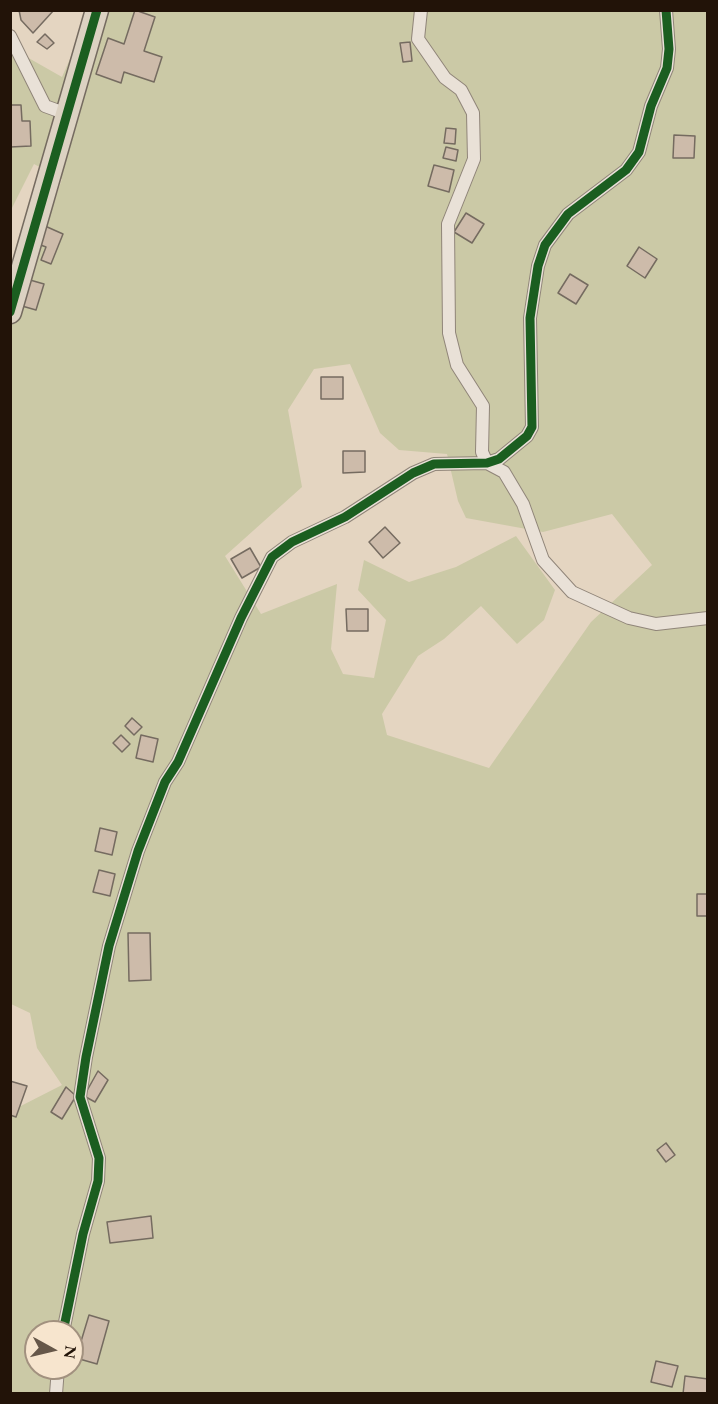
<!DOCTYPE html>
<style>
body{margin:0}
#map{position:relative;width:718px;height:1404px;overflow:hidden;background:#e4d5c1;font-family:"EB Garamond",serif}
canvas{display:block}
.frame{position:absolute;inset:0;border:12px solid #221308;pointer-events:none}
.north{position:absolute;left:24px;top:1320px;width:60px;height:60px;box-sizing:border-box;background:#f7e5ce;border:2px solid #a2917f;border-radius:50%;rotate:98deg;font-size:16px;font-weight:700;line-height:24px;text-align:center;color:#221308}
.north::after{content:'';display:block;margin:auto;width:21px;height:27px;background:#665749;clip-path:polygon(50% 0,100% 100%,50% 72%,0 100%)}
</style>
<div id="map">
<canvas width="718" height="1404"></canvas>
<div class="frame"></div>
<div class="north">N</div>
</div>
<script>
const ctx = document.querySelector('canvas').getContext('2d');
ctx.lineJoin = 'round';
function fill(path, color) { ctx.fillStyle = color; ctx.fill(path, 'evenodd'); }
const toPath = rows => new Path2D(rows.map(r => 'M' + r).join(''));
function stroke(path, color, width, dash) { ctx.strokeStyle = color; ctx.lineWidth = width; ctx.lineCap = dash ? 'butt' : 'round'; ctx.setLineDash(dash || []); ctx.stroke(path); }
const green = toPath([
 [91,11,707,11,707,1393,11,1393,11,1111,62,1085,37,1048,30,1013,11,1004,10,328,62,179,34,164,11,210,11,48,62,77],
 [350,364,380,433,399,450,447,454,458,501,466,518,543,532,612,514,652,565,591,622,489,768,387,735,382,714,418,656,444,639,481,606,517,644,544,620,555,590,516,536,456,567,409,582,364,560,358,590,386,620,374,678,343,674,331,649,337,584,261,614,225,556,302,487,288,410,314,369],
 [36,1332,72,1332,72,1368,36,1368]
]);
const building = toPath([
 [19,10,54,10,33,33,21,20,19,10],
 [135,10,155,17,144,51,162,57,154,82,124,72,121,83,96,74,108,38,124,44,135,10],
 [45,34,54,43,47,49,37,42,45,34],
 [410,42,412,61,403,62,400,43,410,42],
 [10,105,21,105,22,121,30,121,31,146,10,147,10,105],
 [446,128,456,129,455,144,444,143,446,128],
 [674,135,695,136,694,158,673,158,674,135],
 [446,147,458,150,456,161,443,158,446,147],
 [434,165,454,170,449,192,428,186,434,165],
 [466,213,484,224,472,243,454,232,466,213],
 [45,226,63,234,51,264,41,260,46,247,38,244,45,226],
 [639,247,657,259,645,278,627,266,639,247],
 [570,274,588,285,576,304,558,293,570,274],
 [30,280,44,284,36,310,22,306,30,280],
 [321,377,343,377,343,399,321,399,321,377],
 [343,451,365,451,365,472,343,473,343,451],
 [385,527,400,543,383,558,369,542,385,527],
 [250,548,261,567,242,578,231,559,250,548],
 [346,609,368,609,368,631,347,631,346,609],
 [132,718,142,727,134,735,125,726,132,718],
 [121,735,130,744,122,752,113,743,121,735],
 [141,735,158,739,153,762,136,758,141,735],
 [100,828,117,832,112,855,95,851,100,828],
 [99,870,115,874,110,896,93,892,99,870],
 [697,894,708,894,708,916,697,916,697,894],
 [128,933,150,933,151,980,129,981,128,933],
 [98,1071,108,1080,95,1102,84,1096,98,1071],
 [10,1081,27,1086,16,1117,10,1115,10,1081],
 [66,1087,76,1096,62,1119,51,1112,66,1087],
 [666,1143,675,1155,666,1162,657,1150,666,1143],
 [151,1216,153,1238,110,1243,107,1222,151,1216],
 [89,1315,109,1321,97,1364,76,1358,89,1315],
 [656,1361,678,1366,672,1387,651,1382,656,1361],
 [685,1376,708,1379,708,1394,683,1394,685,1376]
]);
const street = toPath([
 [421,10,418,39,445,78,461,90,473,113,474,159,448,224,449,333,457,365,483,406,482,452,487,463,504,472,523,504,543,560,572,592,629,618,656,624,708,618],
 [10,36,45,106,67,114],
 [63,1332,83,1234,98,1181,99,1158,80,1097,86,1057,109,946,138,851,165,782,178,762,241,618,272,557,292,542,345,517,413,473,434,464,487,463,499,459,527,436,532,427,530,318,538,266,545,245,568,214,626,170,639,152,651,106,667,68,669,49,666,10],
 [56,1394,58,1368]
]);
const highway = toPath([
 [10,312,97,10]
]);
const cycleway = toPath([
 [10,312,97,10],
 [63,1332,83,1234,98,1181,99,1158,80,1097,86,1057,109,946,138,851,165,782,178,762,241,618,272,557,292,542,345,517,413,473,434,464,487,463,499,459,527,436,532,427,530,318,538,266,545,245,568,214,626,170,639,152,651,106,667,68,669,49,666,10]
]);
fill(green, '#cbc9a6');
fill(building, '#cdbbaa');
stroke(building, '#756b60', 1.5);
stroke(street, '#908579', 14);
stroke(highway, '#756b60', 25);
stroke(street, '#e9e1d7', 12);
stroke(highway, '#dcd2c2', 22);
stroke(cycleway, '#1b5e20', 9);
</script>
